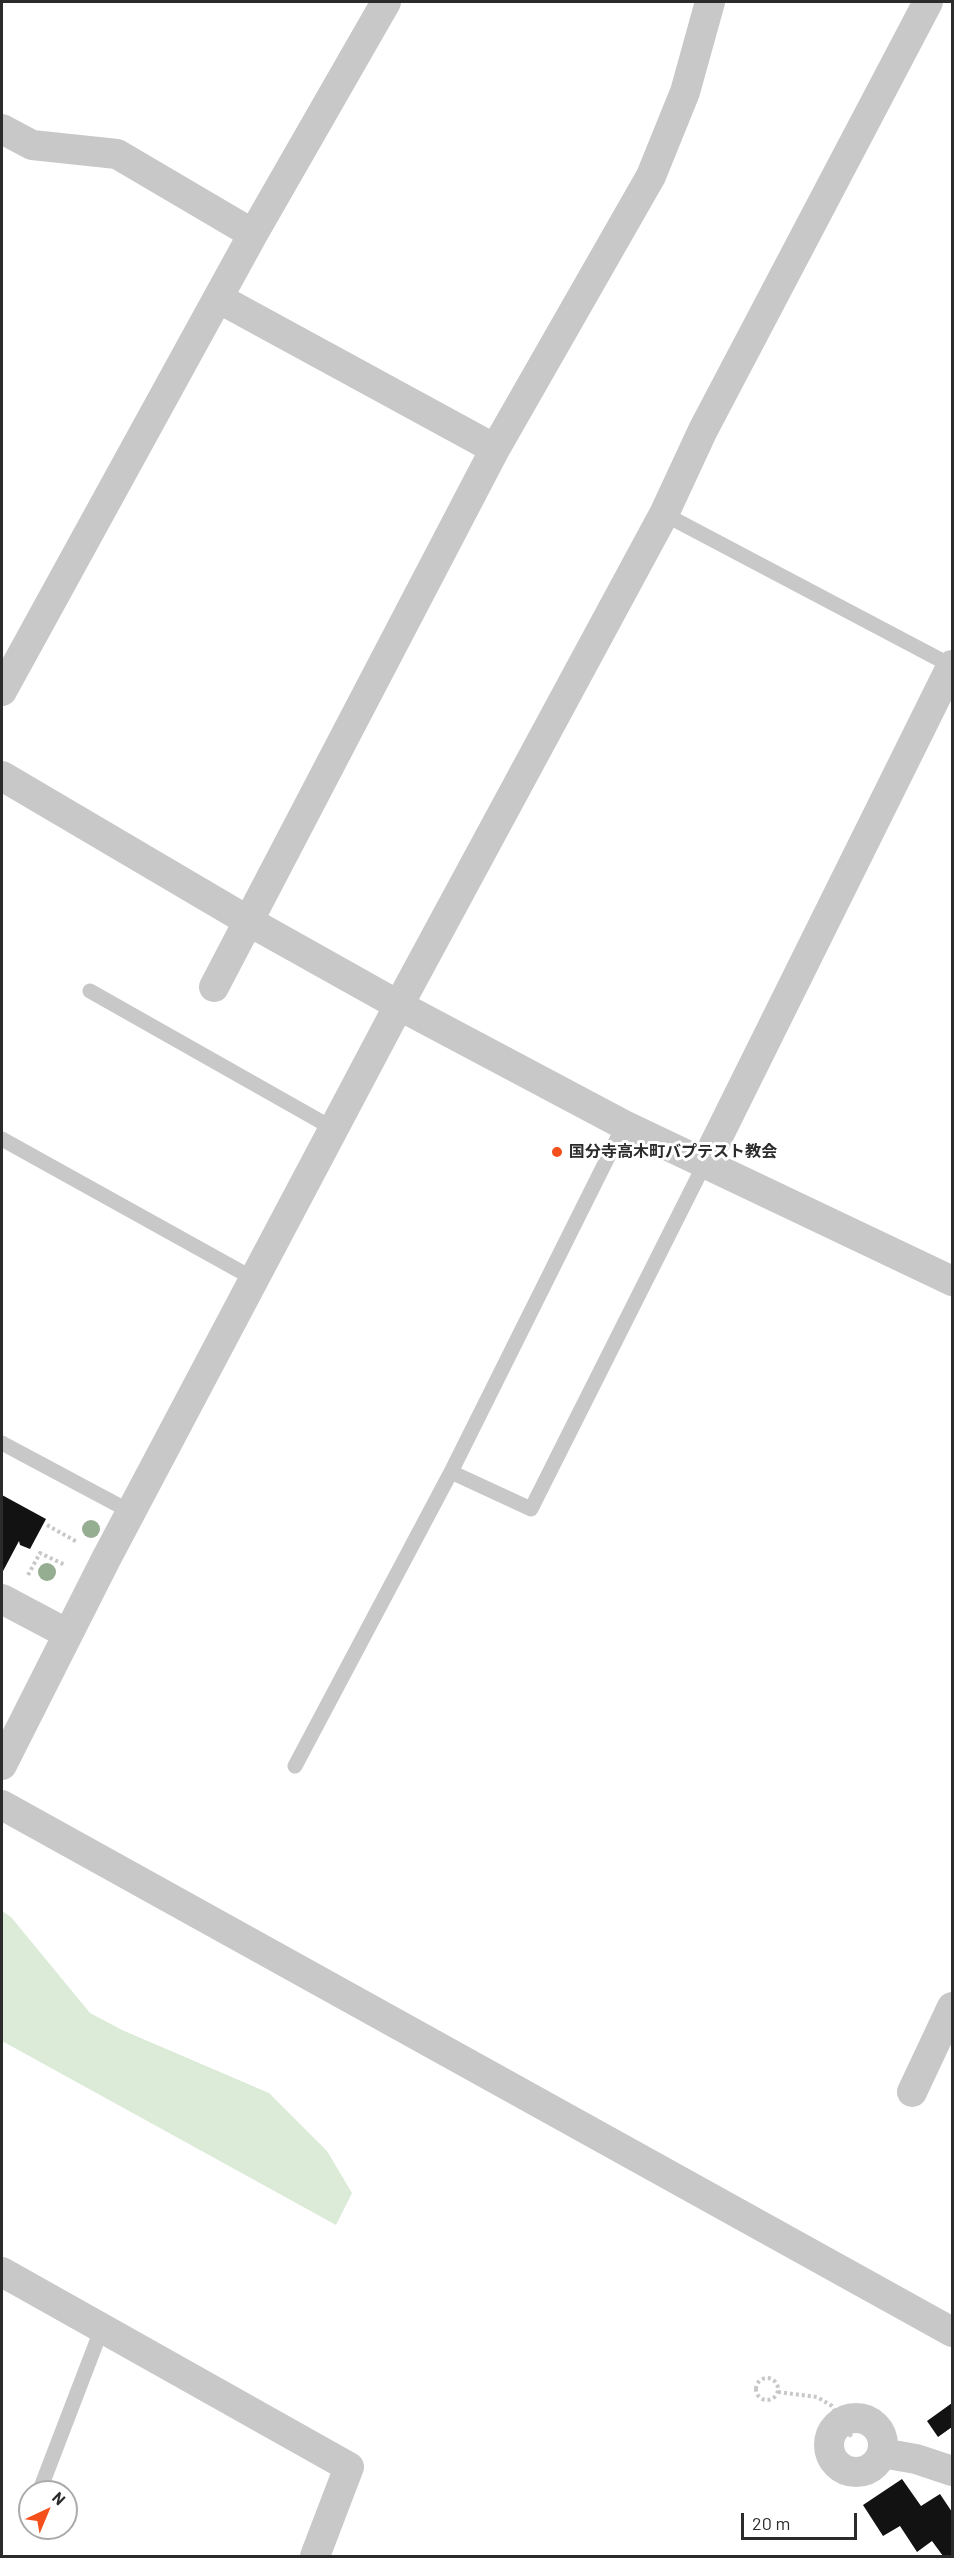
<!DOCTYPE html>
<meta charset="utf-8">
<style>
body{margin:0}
#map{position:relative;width:954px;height:2558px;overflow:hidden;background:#fff;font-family:Barlow,sans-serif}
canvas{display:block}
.frame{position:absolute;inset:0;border:3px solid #2b2b2b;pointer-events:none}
.north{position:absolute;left:18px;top:2480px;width:60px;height:60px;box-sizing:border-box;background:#fff;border:2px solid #aaa;border-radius:50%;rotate:44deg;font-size:16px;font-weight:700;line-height:24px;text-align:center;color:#2b2b2b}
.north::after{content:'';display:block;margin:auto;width:21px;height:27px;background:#f54f1b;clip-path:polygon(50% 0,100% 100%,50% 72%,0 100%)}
.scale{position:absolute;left:741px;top:2513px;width:116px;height:27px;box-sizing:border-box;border:3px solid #2b2b2b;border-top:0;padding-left:8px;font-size:18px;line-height:21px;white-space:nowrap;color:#2b2b2b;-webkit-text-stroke:4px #fff;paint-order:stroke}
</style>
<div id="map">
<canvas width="954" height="2558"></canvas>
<div class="frame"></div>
<div class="north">N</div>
<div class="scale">20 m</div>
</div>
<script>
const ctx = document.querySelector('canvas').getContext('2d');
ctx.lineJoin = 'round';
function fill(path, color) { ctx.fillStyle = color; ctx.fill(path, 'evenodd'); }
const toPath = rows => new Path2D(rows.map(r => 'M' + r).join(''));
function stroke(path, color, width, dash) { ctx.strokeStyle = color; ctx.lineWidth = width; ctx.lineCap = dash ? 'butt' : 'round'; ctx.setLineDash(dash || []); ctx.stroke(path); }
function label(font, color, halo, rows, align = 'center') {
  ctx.font = font + ' Barlow,"Noto Sans JP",sans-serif'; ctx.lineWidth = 6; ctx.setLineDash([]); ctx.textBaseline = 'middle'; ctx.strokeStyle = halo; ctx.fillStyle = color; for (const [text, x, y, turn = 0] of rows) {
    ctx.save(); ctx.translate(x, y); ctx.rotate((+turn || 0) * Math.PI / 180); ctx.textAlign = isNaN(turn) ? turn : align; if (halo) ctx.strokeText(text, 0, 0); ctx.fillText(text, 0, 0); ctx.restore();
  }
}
const green = toPath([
 [2,1911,11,1917,90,2013,122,2030,269,2093,327,2151,352,2193,336,2225,2,2041]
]);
const building = toPath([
 [2,1495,46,1519,30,1549,20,1545,19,1541,2,1573],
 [952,2403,952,2427,938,2437,927,2421],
 [902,2479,921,2506,940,2494,952,2512,952,2556,943,2556,932,2541,917,2552,900,2526,883,2536,863,2505]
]);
const path = toPath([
 [47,1525,77,1542],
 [28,1575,40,1553,65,1565],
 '756 2389a11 11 0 1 1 22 0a11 11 0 1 1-22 0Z',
 [778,2392,817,2397,832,2406,852,2438]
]);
const lane = toPath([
 [664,514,952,666],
 [90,991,334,1129],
 [2,1139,254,1279],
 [2,1443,131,1512],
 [451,1472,531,1509,705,1163],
 [295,1766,451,1472,624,1125],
 [41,2487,102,2328]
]);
const street = toPath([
 [2,129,32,145,117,154,253,234],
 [218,298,495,449],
 [2,691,253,234,386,2],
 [2,776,250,922,400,1006,624,1125,952,1281],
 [214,987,495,449,651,176,685,92,710,2],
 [705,1163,952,665],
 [2,1599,68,1634],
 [2,1765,106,1559,408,988,664,514,703,430,928,2],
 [2,1805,952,2332],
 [912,2092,952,2007],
 [2,2272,349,2467,315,2556],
 '829 2445a27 27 0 1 1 54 0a27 27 0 1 1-54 0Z',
 [882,2453,916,2459,952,2471]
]);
const trees = [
 [91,1529],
 [47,1572]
];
const markers = [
 [557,1152,6,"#f54f1b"]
];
const poiNames = [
 ["国分寺高木町バプテスト教会",569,1152]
];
fill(green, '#dbebd7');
fill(building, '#121212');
stroke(path, '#c8c8c8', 4, [3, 3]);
stroke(lane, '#c8c8c8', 15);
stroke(street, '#c8c8c8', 30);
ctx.fillStyle = '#95ad90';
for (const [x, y] of trees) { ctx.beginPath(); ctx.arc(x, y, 9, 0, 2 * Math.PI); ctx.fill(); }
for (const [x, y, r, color] of markers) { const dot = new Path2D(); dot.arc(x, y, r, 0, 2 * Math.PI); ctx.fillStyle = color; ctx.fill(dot); stroke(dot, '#fff', 2); }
label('bold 16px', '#2b2b2b', '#fff', poiNames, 'left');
</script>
